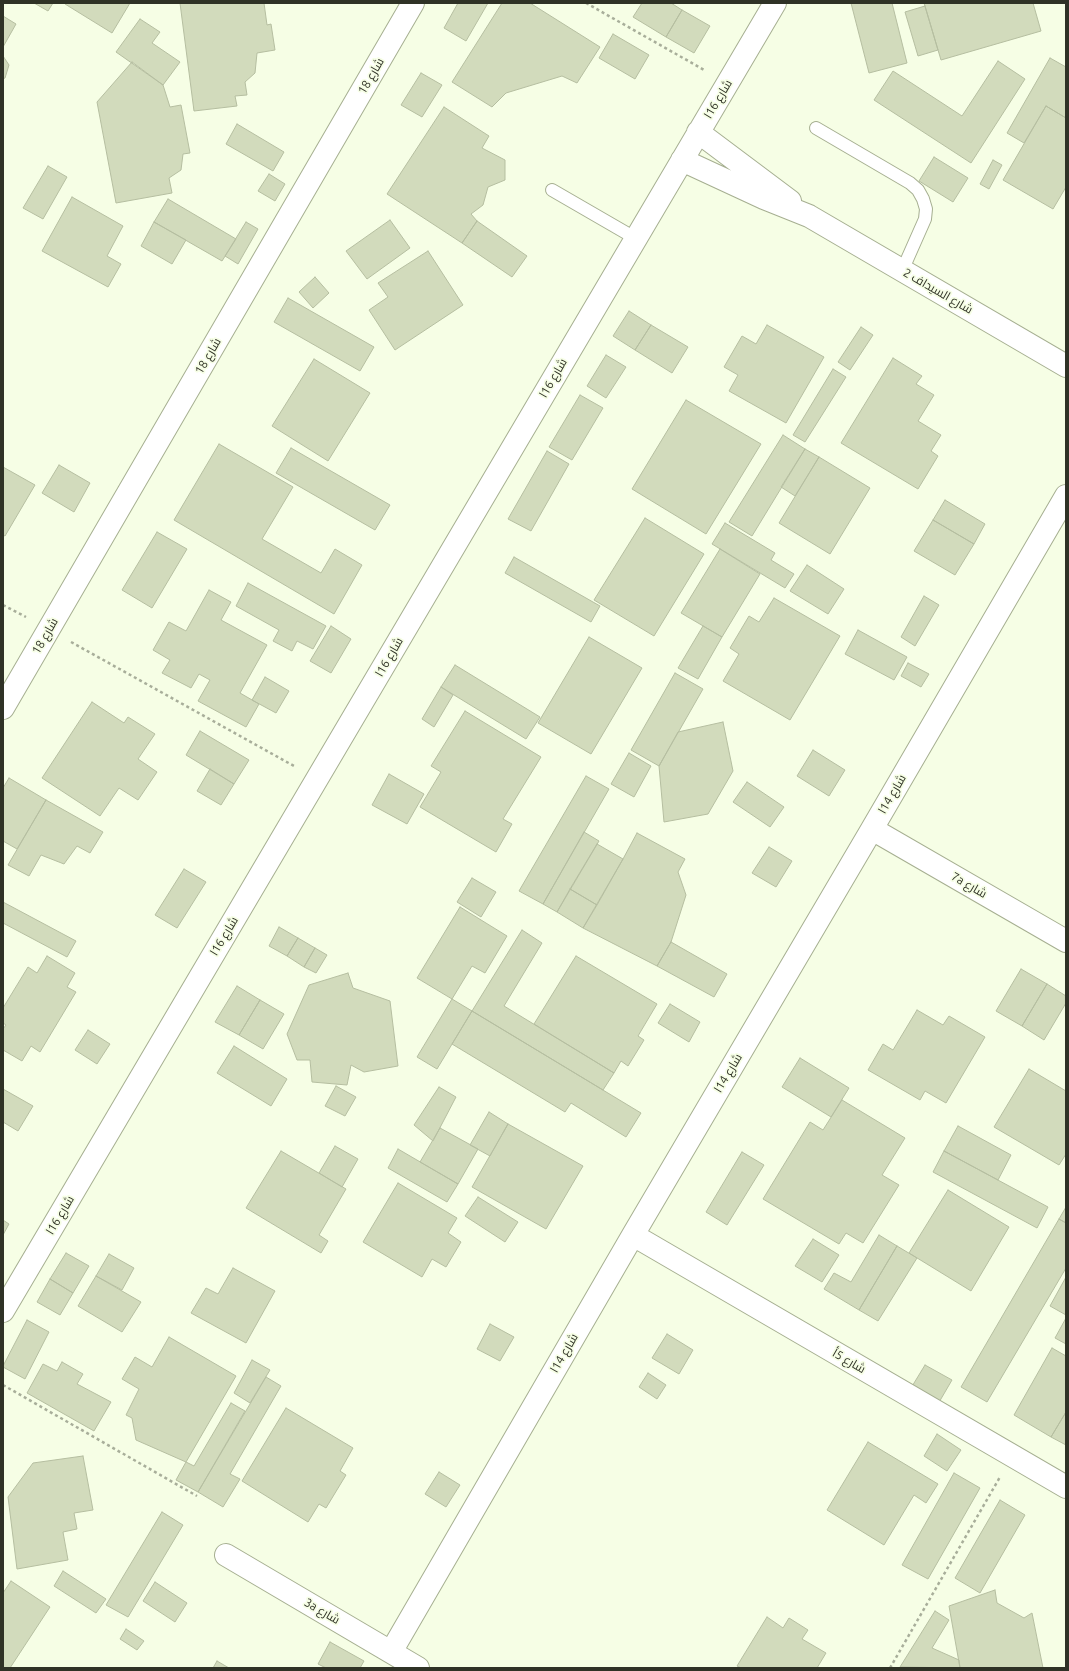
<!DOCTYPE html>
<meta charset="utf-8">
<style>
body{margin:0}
#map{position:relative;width:1069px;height:1671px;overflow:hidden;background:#f6fee5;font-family:Ubuntu,sans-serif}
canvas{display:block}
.frame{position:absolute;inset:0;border:4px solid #2f3226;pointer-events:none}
</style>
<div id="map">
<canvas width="1069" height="1671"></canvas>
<div class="frame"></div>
</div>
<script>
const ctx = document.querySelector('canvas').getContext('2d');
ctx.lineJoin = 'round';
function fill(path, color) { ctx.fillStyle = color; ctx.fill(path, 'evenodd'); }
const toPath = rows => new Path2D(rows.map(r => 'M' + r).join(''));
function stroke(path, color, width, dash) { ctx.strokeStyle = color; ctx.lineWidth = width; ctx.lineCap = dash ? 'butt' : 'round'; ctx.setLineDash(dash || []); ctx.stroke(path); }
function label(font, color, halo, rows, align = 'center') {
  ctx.font = font + ' Ubuntu,Cairo,sans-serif'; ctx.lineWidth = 3.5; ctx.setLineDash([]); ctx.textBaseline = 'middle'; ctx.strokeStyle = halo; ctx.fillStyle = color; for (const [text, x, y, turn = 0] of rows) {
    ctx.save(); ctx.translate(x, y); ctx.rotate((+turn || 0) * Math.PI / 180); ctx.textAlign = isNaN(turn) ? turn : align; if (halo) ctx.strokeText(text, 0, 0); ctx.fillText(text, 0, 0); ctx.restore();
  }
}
const building = toPath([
 [34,3,53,3,48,11,34,3],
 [66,3,130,3,112,33,65,4,66,3],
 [180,3,264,3,267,25,271,24,275,50,257,53,255,73,245,82,247,95,235,96,237,106,194,111,180,3],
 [458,3,488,3,466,41,444,28,458,3],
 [502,3,530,3,600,47,577,83,562,76,506,93,492,107,452,82,502,3],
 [642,3,671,3,682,10,666,37,633,17,642,3],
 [851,3,892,3,907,63,869,73,851,3],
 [924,3,1033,3,1041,31,941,60,924,3],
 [925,6,938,50,918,56,905,12,925,6],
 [682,10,710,26,694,53,666,37,682,10],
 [3,16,16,24,3,47,3,16],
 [140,19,160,32,152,43,180,62,163,85,116,52,140,19],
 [613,34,649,55,635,79,599,58,613,34],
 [3,56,9,65,5,78,3,79,3,56],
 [1050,58,1066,67,1066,118,1046,106,1024,143,1007,133,1050,58],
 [998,61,1025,79,971,163,874,100,893,71,962,116,998,61],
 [132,62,163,85,170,107,181,105,190,153,183,154,181,170,169,178,172,193,116,203,97,102,132,62],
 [421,73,442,85,422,117,401,105,421,73],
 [1046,106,1066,118,1066,187,1053,209,1003,180,1046,106],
 [444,107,489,136,482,148,505,160,505,180,488,187,483,205,471,214,477,221,462,243,387,194,444,107],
 [237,124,284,152,273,171,226,144,237,124],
 [934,157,968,178,953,202,919,181,934,157],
 [993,160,1002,165,989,189,980,184,993,160],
 [48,166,67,177,43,219,23,208,48,166],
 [269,174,285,184,275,201,258,191,269,174],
 [72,197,123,226,107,256,121,264,108,287,42,251,72,197],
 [168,199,236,239,222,261,154,222,168,199],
 [390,220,410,248,367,279,346,251,390,220],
 [477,221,527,256,512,277,462,243,477,221],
 [154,222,186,240,172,264,141,246,154,222],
 [246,222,258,229,238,264,225,256,246,222],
 [428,251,463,305,395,350,369,310,388,297,378,283,428,251],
 [315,277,329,293,313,308,299,292,315,277],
 [288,298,374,347,360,371,274,322,288,298],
 [629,311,651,325,635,350,613,336,629,311],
 [651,325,688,347,672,373,635,350,651,325],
 [767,325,824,357,786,423,729,391,738,375,724,367,742,336,756,344,767,325],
 [861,327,873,335,850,370,838,362,861,327],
 [606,355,626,367,606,398,587,386,606,355],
 [893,358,922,376,916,384,934,395,918,421,941,435,931,451,938,456,918,489,841,443,893,358],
 [314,359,370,393,328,461,272,426,314,359],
 [833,369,846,377,805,442,793,435,833,369],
 [580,395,603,408,572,460,549,447,580,395],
 [686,400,761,444,706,534,632,489,686,400],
 [783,435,805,449,752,536,729,522,783,435],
 [219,444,293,487,262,539,321,573,335,549,362,565,334,614,174,520,219,444],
 [291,448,390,505,375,530,276,473,291,448],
 [805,449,819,457,795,496,781,487,805,449],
 [547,451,569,464,531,531,508,519,547,451],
 [819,457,870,488,830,554,779,523,819,457],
 [59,465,90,483,74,512,42,493,59,465],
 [3,467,35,485,5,536,3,535,3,467],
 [945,500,985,524,974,544,933,520,945,500],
 [645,518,704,554,654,636,594,600,645,518],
 [933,520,974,544,955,575,914,551,933,520],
 [725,523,775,553,771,560,794,574,785,588,712,544,725,523],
 [157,532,187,549,152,608,122,590,157,532],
 [720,549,760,574,722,637,681,613,720,549],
 [514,557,600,606,591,622,505,573,514,557],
 [807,565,844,589,828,614,790,591,807,565],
 [248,583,326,626,313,649,297,641,292,651,273,641,279,630,236,606,248,583],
 [209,590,231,602,221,620,267,645,240,693,259,704,246,727,198,701,210,680,199,674,191,688,162,673,170,660,153,650,169,622,186,631,209,590],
 [924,596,939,605,915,646,901,637,924,596],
 [774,598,840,636,790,720,723,681,739,654,730,648,749,616,759,622,774,598],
 [331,626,351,639,331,673,310,661,331,626],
 [703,626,722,637,698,679,678,668,703,626],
 [858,630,907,657,894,680,845,654,858,630],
 [589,637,642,668,591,754,538,723,589,637],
 [908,663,929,674,921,687,901,676,908,663],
 [455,665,540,717,526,739,441,687,455,665],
 [675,673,703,689,659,766,631,750,675,673],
 [265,677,289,691,276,713,252,700,265,677],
 [441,687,453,695,434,727,422,719,441,687],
 [92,702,124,723,128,717,155,734,138,759,157,772,138,800,119,788,100,816,42,778,92,702],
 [465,711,541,757,503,819,512,824,496,852,420,807,441,772,431,766,465,711],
 [723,722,733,771,708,814,664,822,659,766,678,732,723,722],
 [200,731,249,760,234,784,186,755,200,731],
 [813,750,845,770,829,796,797,776,813,750],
 [629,753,651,766,634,797,611,784,629,753],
 [210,769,234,784,221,805,197,791,210,769],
 [389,774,424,794,407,824,372,805,389,774],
 [586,776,609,789,543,904,519,891,586,776],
 [9,778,46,800,17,849,3,841,3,788,9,778],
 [747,782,784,807,770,827,733,802,747,782],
 [46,800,103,832,90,853,77,846,64,864,41,855,29,876,8,865,46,800],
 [584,832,599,841,557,912,543,904,584,832],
 [637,833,685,859,678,872,686,895,671,942,657,966,583,928,623,859,637,833],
 [597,844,623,859,597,905,570,889,597,844],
 [769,847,792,861,776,887,752,873,769,847],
 [184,869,206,882,177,928,155,915,184,869],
 [472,878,496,892,481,917,457,902,472,878],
 [570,889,597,905,583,928,557,912,570,889],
 [3,902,76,941,67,957,3,923,3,902],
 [460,907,507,936,485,973,472,966,452,999,417,978,460,907],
 [279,927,298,938,287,956,269,946,279,927],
 [522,930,542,943,504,1006,614,1073,603,1090,472,1011,522,930],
 [298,938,315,948,304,967,287,956,298,938],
 [671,942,727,974,714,997,657,966,671,942],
 [315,948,327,955,316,973,304,967,315,948],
 [47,956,75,973,67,987,76,992,40,1052,31,1046,22,1061,3,1050,3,1029,6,1025,3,1023,3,1008,28,967,37,973,47,956],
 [576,956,657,1004,638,1036,644,1040,628,1066,621,1061,614,1073,534,1024,576,956],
 [1021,969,1047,984,1022,1026,996,1011,1021,969],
 [348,973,353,988,390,1001,398,1066,364,1072,351,1065,347,1085,312,1082,310,1060,297,1060,287,1034,309,985,348,973],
 [1047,984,1066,996,1066,1003,1044,1040,1022,1026,1047,984],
 [237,986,260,1000,239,1035,215,1022,237,986],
 [452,999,472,1011,437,1069,417,1057,452,999],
 [260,1000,284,1014,263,1049,239,1035,260,1000],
 [670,1004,700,1022,689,1042,658,1023,670,1004],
 [917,1010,943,1025,949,1016,985,1037,946,1103,925,1091,920,1100,868,1070,883,1044,893,1050,917,1010],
 [472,1011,641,1113,626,1137,571,1103,565,1112,452,1044,472,1011],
 [88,1030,110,1044,97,1064,75,1050,88,1030],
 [234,1046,287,1079,271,1106,217,1073,234,1046],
 [800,1058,849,1088,831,1117,782,1087,800,1058],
 [1029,1069,1066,1091,1066,1154,1059,1165,994,1127,1029,1069],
 [336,1086,356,1097,345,1116,325,1106,336,1086],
 [439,1087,456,1097,433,1141,414,1125,439,1087],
 [3,1089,33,1106,18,1131,3,1122,3,1089],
 [842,1100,905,1138,882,1175,899,1185,863,1243,846,1233,839,1244,763,1199,810,1122,823,1130,842,1100],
 [489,1112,508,1124,490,1156,470,1145,489,1112],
 [508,1124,583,1166,546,1229,472,1187,508,1124],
 [958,1126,1011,1155,998,1180,944,1151,958,1126],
 [440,1128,478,1149,458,1184,420,1162,440,1128],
 [335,1146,358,1159,342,1187,319,1173,335,1146],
 [398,1149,458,1184,447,1202,388,1168,398,1149],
 [281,1151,346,1189,319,1235,328,1241,321,1253,246,1208,281,1151],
 [944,1151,1048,1207,1037,1228,933,1172,944,1151],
 [742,1152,764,1165,727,1225,706,1212,742,1152],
 [398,1183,457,1218,448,1233,461,1242,446,1267,432,1259,422,1277,363,1242,398,1183],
 [948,1190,1009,1227,971,1291,909,1253,948,1190],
 [478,1197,518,1222,505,1242,465,1216,478,1197],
 [1066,1207,1066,1223,1059,1219,1066,1207],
 [1059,1219,1066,1223,1066,1268,987,1402,961,1387,1059,1219],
 [3,1220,9,1224,3,1235,3,1220],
 [879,1235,897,1246,859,1310,824,1289,834,1273,851,1282,879,1235],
 [813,1239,839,1255,822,1282,795,1266,813,1239],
 [897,1246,917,1258,878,1321,859,1310,897,1246],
 [66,1253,89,1266,73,1293,50,1279,66,1253],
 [109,1254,134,1268,122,1290,96,1276,109,1254],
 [233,1268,275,1291,246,1343,191,1313,206,1288,218,1294,233,1268],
 [96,1276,141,1302,122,1332,78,1306,96,1276],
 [1066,1277,1066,1315,1050,1306,1066,1277],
 [50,1279,73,1293,60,1315,37,1302,50,1279],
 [1066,1318,1066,1344,1055,1338,1066,1318],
 [27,1320,49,1332,25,1379,3,1367,3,1366,27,1320],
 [490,1324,514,1337,500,1361,477,1349,490,1324],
 [667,1334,693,1350,679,1374,652,1358,667,1334],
 [169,1337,236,1376,186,1462,136,1440,132,1418,126,1415,139,1389,122,1379,135,1357,152,1367,169,1337],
 [1052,1348,1066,1356,1066,1412,1051,1437,1014,1415,1052,1348],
 [252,1360,270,1370,250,1403,234,1393,252,1360],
 [62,1362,83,1374,77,1384,111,1402,94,1431,27,1393,43,1364,57,1371,62,1362],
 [925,1365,952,1380,938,1404,911,1388,925,1365],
 [648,1373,666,1385,657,1399,639,1387,648,1373],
 [266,1377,281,1386,230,1474,240,1479,223,1507,198,1492,266,1377],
 [231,1403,245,1411,198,1492,176,1480,186,1462,194,1466,231,1403],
 [286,1408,353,1448,340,1471,346,1475,326,1508,319,1504,308,1522,242,1481,286,1408],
 [1066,1412,1066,1445,1051,1437,1066,1412],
 [937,1434,961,1450,947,1471,924,1456,937,1434],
 [868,1442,938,1484,926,1503,914,1495,884,1545,827,1510,868,1442],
 [83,1456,93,1510,74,1513,77,1529,63,1532,68,1560,17,1569,8,1497,33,1463,83,1456],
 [439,1472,460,1485,446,1507,425,1494,439,1472],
 [954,1473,980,1488,928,1579,902,1565,954,1473],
 [1000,1500,1025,1515,980,1593,955,1578,1000,1500],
 [162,1512,183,1525,128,1617,106,1605,162,1512],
 [63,1571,106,1599,96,1613,54,1586,63,1571],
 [11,1581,50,1607,10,1668,3,1668,3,1593,11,1581],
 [155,1582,187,1603,175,1622,143,1601,155,1582],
 [995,1590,997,1603,1024,1618,1032,1613,1043,1668,960,1668,949,1606,995,1590],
 [935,1611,949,1620,932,1648,959,1660,960,1668,900,1667,935,1611],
 [767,1617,783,1628,789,1618,808,1630,802,1639,826,1653,817,1668,741,1668,737,1666,767,1617],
 [126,1629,144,1641,137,1650,120,1639,126,1629],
 [330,1642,364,1661,360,1668,326,1668,318,1664,330,1642],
 [217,1661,229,1668,213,1668,217,1661]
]);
const path = toPath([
 [586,3,706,71],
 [3,605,26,617],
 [71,642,294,766],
 [3,1385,197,1496],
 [890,1668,1000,1477]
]);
const service = toPath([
 [816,128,910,183,918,190,923,199,926,209,925,219,902,271],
 [552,190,635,238]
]);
const minor = toPath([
 [698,132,790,201],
 [682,160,764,198,809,216,1066,366],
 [3,708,413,3],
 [872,829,1066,941],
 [633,1235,1066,1487],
 [3,1311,775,3],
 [226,1555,418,1668],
 [391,1652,633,1235,872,829,1066,496]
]);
const streetNames = [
 ["شارع 18",371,76,-60],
 ["شارع 16ا",718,99,-59],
 ["شارع السيداف 2",938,291,30],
 ["شارع 18",208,356,-60],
 ["شارع 16ا",553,378,-60],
 ["شارع 18",45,636,-60],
 ["شارع 16ا",389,657,-60],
 ["شارع 14ا",892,794,-60],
 ["7a شارع",969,885,30],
 ["شارع 16ا",224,936,-59],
 ["شارع 14ا",728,1073,-59],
 ["شارع 16ا",60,1215,-59],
 ["شارع 14ا",564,1353,-60],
 ["شارع 5أ",849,1361,30],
 ["3a شارع",322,1611,30]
];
fill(building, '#d2dbbc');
stroke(building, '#b5bea0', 1);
stroke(service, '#a6af91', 14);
stroke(minor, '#a6af91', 24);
stroke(path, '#a8ae9a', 2.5, [3, 3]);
stroke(service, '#fff', 12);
stroke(minor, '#fff', 22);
label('12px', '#2f3226', '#f6fee5', streetNames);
</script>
